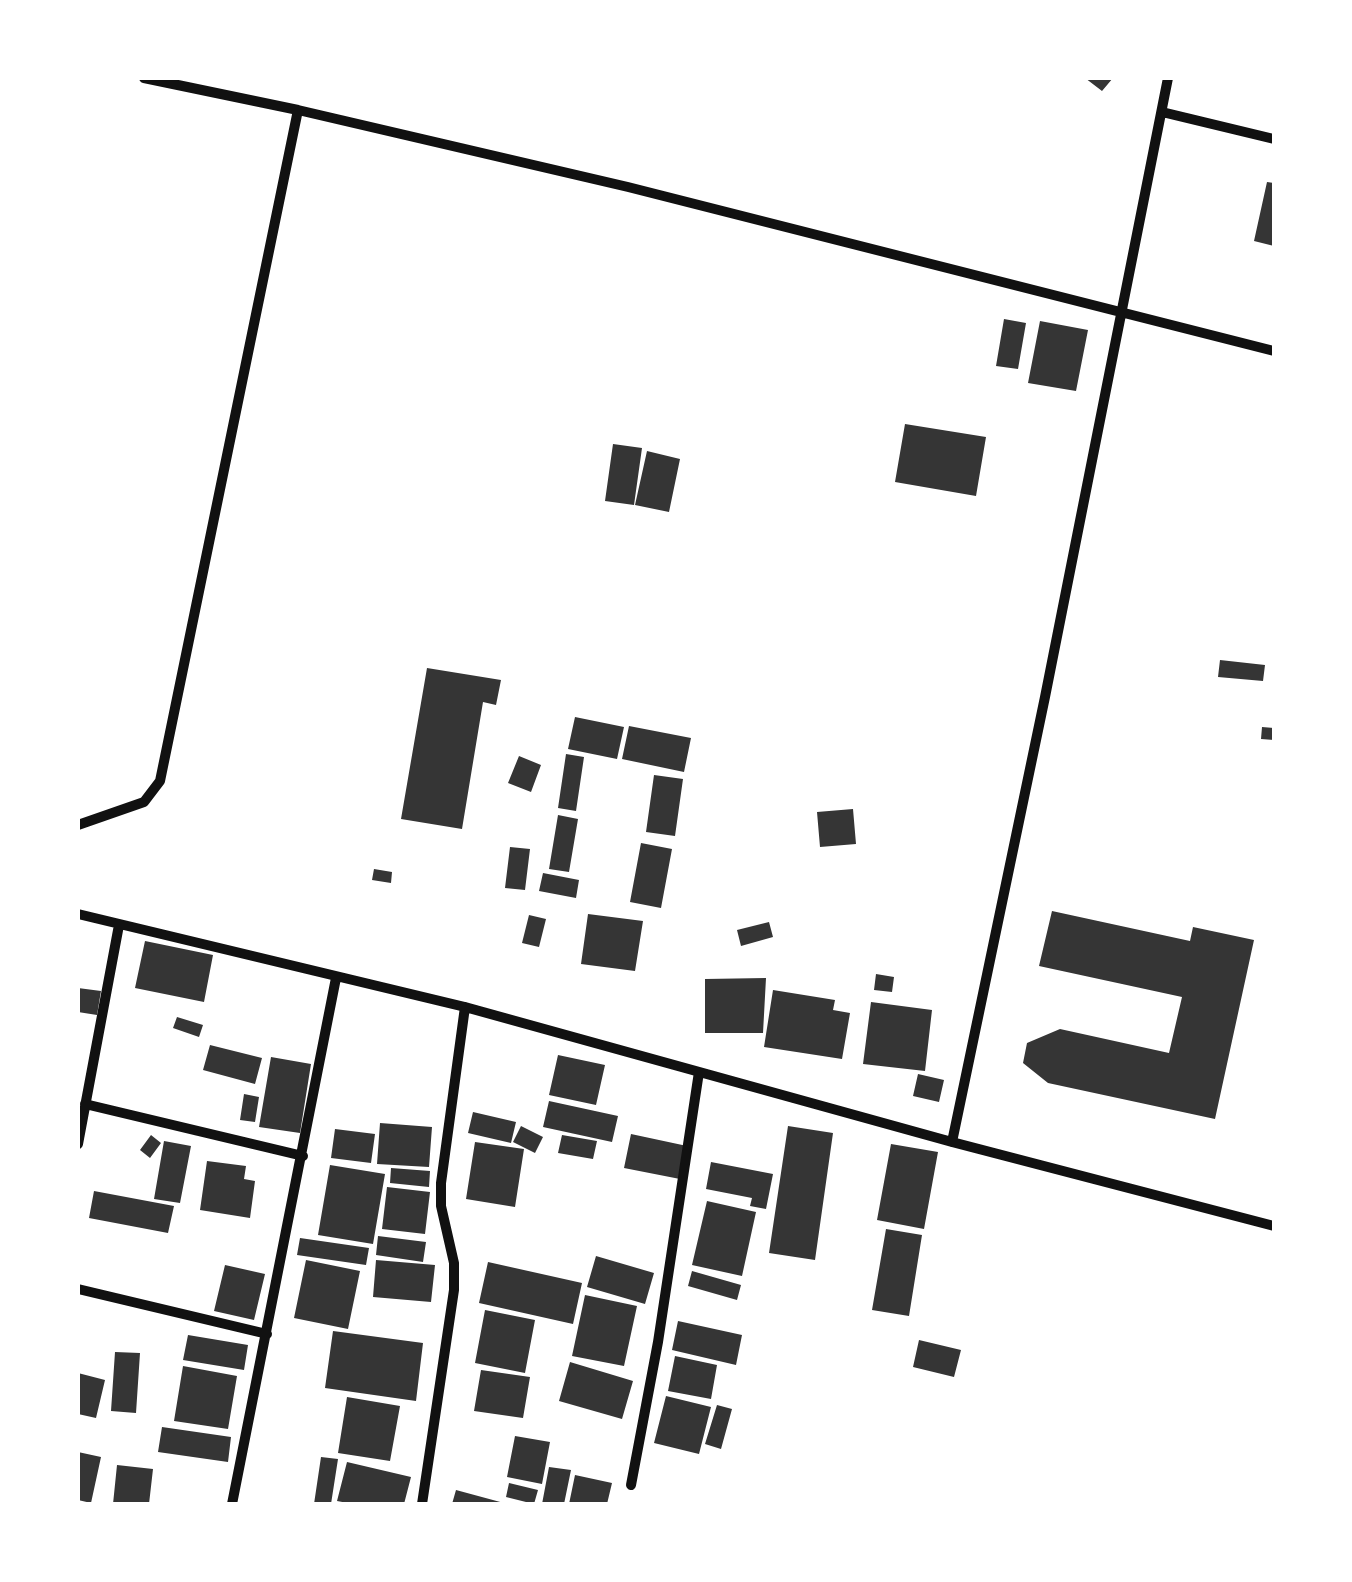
<!DOCTYPE html>
<style>
body{margin:0}
#map{position:relative;width:1352px;height:1582px;overflow:hidden;background:#fff;font-family:"Alegreya Sans",sans-serif}
canvas{display:block}
.frame{position:absolute;inset:0;border:80px solid #fff;pointer-events:none}
</style>
<div id="map">
<canvas width="1352" height="1582"></canvas>
<div class="frame"></div>
</div>
<script>
const ctx = document.querySelector('canvas').getContext('2d');
ctx.lineJoin = 'round';
function fill(path, color) { ctx.fillStyle = color; ctx.fill(path, 'evenodd'); }
const toPath = rows => new Path2D(rows.map(r => 'M' + r).join(''));
function stroke(path, color, width, dash) { ctx.strokeStyle = color; ctx.lineWidth = width; ctx.lineCap = dash ? 'butt' : 'round'; ctx.setLineDash(dash || []); ctx.stroke(path); }
const building = toPath([
 [1085,78,1113,78,1102,91],
 [1267,182,1274,183,1274,246,1254,241],
 [1004,319,1026,323,1018,369,996,366],
 [1040,321,1088,330,1076,391,1028,383],
 [905,424,986,437,976,496,895,482],
 [613,444,642,448,634,505,605,501],
 [647,451,680,459,669,512,635,505],
 [1220,660,1265,665,1263,681,1218,677],
 [427,668,501,680,496,705,483,702,462,829,401,819],
 [575,717,624,727,617,759,568,749],
 [629,726,691,738,684,772,622,759],
 [1262,727,1274,728,1274,740,1261,739],
 [566,754,584,757,576,811,558,808],
 [519,756,541,765,531,792,508,783],
 [654,775,683,779,675,836,646,832],
 [853,809,856,844,820,847,817,812],
 [558,815,578,819,569,872,549,869],
 [641,843,672,849,661,908,630,902],
 [510,847,530,849,525,890,505,888],
 [374,869,392,872,391,883,372,880],
 [543,873,579,880,576,898,539,891],
 [1052,911,1190,941,1193,927,1254,940,1215,1119,1048,1083,1023,1063,1027,1043,1060,1029,1169,1053,1182,997,1039,966],
 [588,914,643,921,635,971,581,964],
 [529,915,546,919,539,947,522,943],
 [769,922,773,937,741,946,737,930],
 [145,941,213,955,204,1002,135,988],
 [876,974,894,977,892,992,874,990],
 [766,978,763,1033,705,1033,705,979],
 [78,988,101,991,97,1015,78,1012],
 [773,990,835,1000,833,1010,850,1013,842,1059,764,1047],
 [871,1002,932,1010,925,1071,863,1064],
 [177,1017,203,1025,199,1037,173,1028],
 [210,1045,262,1058,255,1084,203,1070],
 [558,1055,605,1065,596,1105,549,1095],
 [271,1057,311,1064,300,1133,259,1127],
 [918,1074,944,1080,939,1102,913,1096],
 [244,1094,259,1097,255,1122,240,1120],
 [549,1101,618,1116,612,1142,543,1127],
 [473,1112,516,1122,511,1143,468,1133],
 [380,1123,432,1127,429,1167,377,1164],
 [521,1126,543,1137,535,1153,513,1142],
 [788,1126,833,1133,815,1260,769,1253],
 [335,1129,375,1134,371,1163,331,1158],
 [631,1134,687,1146,680,1179,624,1168],
 [151,1135,161,1143,150,1158,140,1150],
 [562,1135,597,1141,593,1159,558,1153],
 [164,1141,191,1146,180,1203,154,1199],
 [475,1142,524,1149,515,1207,466,1199],
 [891,1144,938,1152,924,1229,877,1220],
 [207,1161,246,1166,244,1179,255,1181,250,1218,200,1210],
 [711,1162,773,1174,766,1209,750,1206,752,1198,706,1189],
 [330,1165,385,1174,373,1244,318,1235],
 [391,1168,430,1171,429,1187,390,1183],
 [387,1187,430,1192,425,1234,382,1229],
 [94,1191,174,1206,168,1233,89,1218],
 [707,1201,756,1212,742,1276,692,1265],
 [886,1229,922,1235,909,1316,872,1310],
 [378,1236,426,1242,423,1262,376,1255],
 [300,1238,369,1248,366,1265,297,1255],
 [596,1256,654,1273,645,1304,587,1287],
 [306,1260,360,1271,348,1329,294,1318],
 [376,1260,435,1265,431,1302,373,1297],
 [488,1262,582,1283,573,1324,479,1303],
 [225,1265,265,1274,254,1320,214,1311],
 [692,1271,741,1285,737,1300,688,1286],
 [585,1295,637,1306,624,1366,572,1356],
 [485,1310,535,1320,525,1373,475,1363],
 [678,1321,742,1335,736,1365,672,1350],
 [333,1331,423,1343,416,1401,325,1388],
 [188,1335,248,1345,244,1370,183,1360],
 [919,1340,961,1350,954,1377,913,1367],
 [115,1352,140,1353,136,1413,111,1411],
 [675,1356,717,1365,711,1399,668,1391],
 [570,1362,633,1381,622,1419,559,1401],
 [183,1366,237,1376,228,1429,174,1421],
 [481,1370,530,1377,523,1418,474,1411],
 [78,1373,105,1380,96,1418,78,1414],
 [666,1396,711,1407,699,1454,654,1443],
 [347,1397,400,1406,390,1461,338,1453],
 [717,1405,732,1409,721,1449,705,1444],
 [162,1427,231,1437,228,1462,158,1452],
 [515,1436,550,1442,542,1484,507,1477],
 [78,1452,101,1457,91,1503,78,1500],
 [321,1457,338,1459,331,1504,314,1504],
 [347,1462,411,1477,404,1504,353,1504,337,1501],
 [117,1465,153,1469,149,1504,113,1504],
 [549,1467,571,1470,564,1504,542,1504],
 [575,1475,612,1483,607,1504,569,1504],
 [509,1483,538,1490,534,1504,506,1497],
 [456,1490,504,1503,503,1504,452,1504]
]);
const minor = toPath([
 [144,78,298,110,628,187,1274,351],
 [1162,112,1274,139],
 [78,825,144,802,160,781,298,110],
 [78,914,465,1007,952,1142,1274,1226],
 [85,1104,303,1156],
 [952,1142,1045,697,1168,78],
 [78,1144,119,925],
 [78,1289,267,1334],
 [631,1485,658,1342,699,1072],
 [232,1504,336,978],
 [422,1504,454,1290,454,1263,441,1206,441,1183,465,1007]
]);
fill(building, '#353535');
stroke(minor, '#111', 10);
</script>
